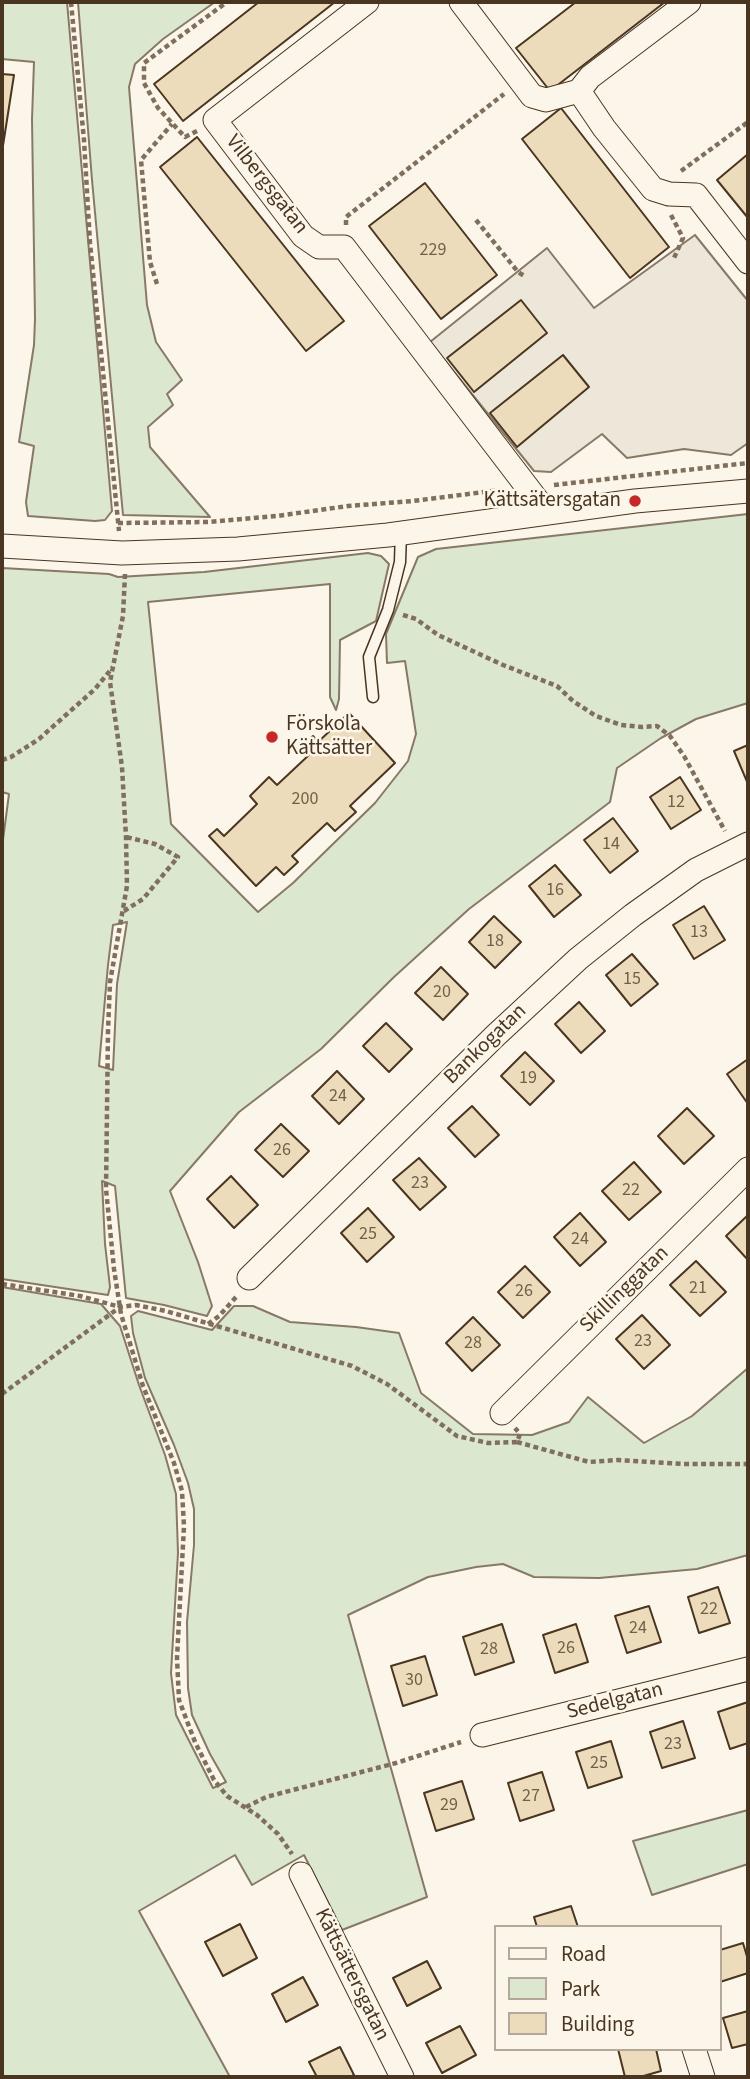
<!DOCTYPE html>
<meta charset="utf-8">
<style>
body{margin:0}
#map{position:relative;width:750px;height:2079px;overflow:hidden;background:#fbf6e9;font-family:"Source Sans 3",sans-serif}
canvas{display:block}
.frame{position:absolute;inset:0;border:4px solid #4a3520;pointer-events:none}
.legend{position:absolute;left:494px;top:1925px;width:228px;height:126px;box-sizing:border-box;background:#fbf6e9;border:2px solid #b4a999;margin:0;padding:9px 12px;list-style:none;font-size:21px;color:#4a3520}
.legend li{display:flex;align-items:center;gap:14px;height:35px}
.legend b{width:35px;border:2px solid #b4a999}
</style>
<div id="map">
<canvas width="750" height="2079"></canvas>
<div class="frame"></div>
<ul class="legend">
<li><b style="height:9px;background:#fbf6e9"></b>Road</li>
<li><b style="height:19px;background:#dce7d0"></b>Park</li>
<li><b style="height:19px;background:#ecdcbc"></b>Building</li>
</ul>
</div>
<script>
const ctx = document.querySelector('canvas').getContext('2d');
ctx.lineJoin = 'round';
function fill(path, color) { ctx.fillStyle = color; ctx.fill(path, 'evenodd'); }
const toPath = rows => new Path2D(rows.map(r => 'M' + r).join(''));
function stroke(path, color, width, dash) { ctx.strokeStyle = color; ctx.lineWidth = width; ctx.lineCap = dash ? 'butt' : 'round'; ctx.setLineDash(dash || []); ctx.stroke(path); }
function label(font, color, halo, rows, align = 'center') {
  ctx.font = font + ' "Source Sans 3",sans-serif'; ctx.lineWidth = 5; ctx.setLineDash([]); ctx.textBaseline = 'middle'; ctx.strokeStyle = halo; ctx.fillStyle = color; for (const [text, x, y, turn = 0] of rows) {
    ctx.save(); ctx.translate(x, y); ctx.rotate((+turn || 0) * Math.PI / 180); ctx.textAlign = isNaN(turn) ? turn : align; if (halo) ctx.strokeText(text, 0, 0); ctx.fillText(text, 0, 0); ctx.restore();
  }
}
const green = toPath([
 [2,2,67,2,112,511,105,520,95,521,28,516,26,502,34,446,19,442,34,345,35,319,32,119,34,62,2,59,2,2],
 [78,2,215,2,163,39,135,64,129,87,147,305,156,342,182,380,167,394,173,405,148,427,150,447,210,517,123,515,92,180,78,2],
 [748,514,748,703,696,719,661,738,617,768,610,802,469,909,394,977,321,1049,239,1112,170,1191,198,1262,212,1306,207,1316,164,1305,126,1298,115,1186,102,1181,105,1244,110,1287,108,1295,2,1279,2,847,9,794,2,792,2,568,109,574,118,577,204,572,368,553,381,556,389,564,376,621,340,640,339,699,336,710,330,697,330,584,148,602,171,824,258,912,293,883,375,803,408,761,416,734,405,661,387,663,386,634,418,557,436,549,748,514],
 [127,922,117,984,113,1070,99,1066,108,965,113,925,127,922],
 [2,1287,101,1304,120,1326,139,1385,165,1455,176,1494,178,1553,171,1673,176,1715,213,1788,226,1782,210,1754,192,1715,188,1688,187,1622,194,1545,194,1509,188,1483,174,1445,145,1378,133,1333,131,1316,138,1311,212,1330,234,1306,253,1306,290,1322,356,1327,399,1333,421,1393,473,1434,532,1435,569,1422,588,1397,644,1443,692,1416,748,1368,748,1555,697,1569,599,1578,534,1577,503,1564,476,1567,428,1577,348,1615,427,1897,342,1930,304,1855,252,1885,235,1855,139,1911,230,2077,2,2077,2,1287],
 [748,1810,748,1864,652,1895,633,1841,748,1810]
]);
const parking = toPath([
 [695,235,748,301,748,443,731,455,684,449,627,458,602,434,551,472,534,471,430,342,547,248,594,308,695,235]
]);
const building = toPath([
 [259,2,335,2,183,121,154,84,259,2],
 [576,2,665,2,550,91,516,48,576,2],
 [2,74,14,75,2,152,2,74],
 [561,108,669,247,630,278,522,139,561,108],
 [197,137,344,321,306,351,160,167,197,137],
 [748,154,748,218,717,180,748,154],
 [425,183,497,275,441,319,369,226,425,183],
 [521,300,547,333,474,392,447,358,521,300],
 [563,355,589,387,517,447,490,413,563,355],
 [349,713,395,763,350,806,356,812,335,831,327,823,292,856,298,862,284,875,276,867,256,886,209,836,217,829,224,836,257,804,250,796,269,777,277,785,310,754,302,746,313,736,318,742,349,713],
 [748,745,748,784,734,751,748,745],
 [680,777,701,810,671,829,650,797,680,777],
 [613,818,638,851,610,873,584,840,613,818],
 [555,865,581,895,554,917,529,886,555,865],
 [704,906,725,940,694,959,673,925,704,906],
 [494,916,521,942,495,968,469,942,494,916],
 [632,954,658,984,631,1006,606,975,632,954],
 [441,967,468,994,443,1020,415,993,441,967],
 [579,1002,605,1031,581,1053,555,1024,579,1002],
 [386,1023,412,1049,389,1072,363,1046,386,1023],
 [525,1052,554,1081,530,1105,501,1076,525,1052],
 [748,1059,748,1104,727,1074,748,1059],
 [337,1071,364,1099,339,1124,312,1096,337,1071],
 [472,1106,499,1135,475,1157,448,1128,472,1106],
 [687,1108,714,1136,684,1164,658,1136,687,1108],
 [281,1124,309,1151,283,1177,255,1150,281,1124],
 [419,1158,446,1187,420,1210,393,1180,419,1158],
 [634,1162,661,1192,629,1220,602,1191,634,1162],
 [231,1176,258,1205,234,1228,207,1199,231,1176],
 [368,1208,394,1237,367,1262,341,1233,368,1208],
 [580,1213,606,1242,580,1266,554,1237,580,1213],
 [748,1215,748,1260,726,1236,748,1215],
 [696,1261,726,1292,700,1316,670,1285,696,1261],
 [525,1266,550,1292,523,1318,498,1292,525,1266],
 [642,1315,670,1345,644,1369,616,1339,642,1315],
 [473,1317,500,1345,472,1371,446,1343,473,1317],
 [718,1587,730,1623,699,1633,688,1597,718,1587],
 [649,1606,661,1642,627,1653,615,1616,649,1606],
 [502,1624,514,1662,475,1675,463,1637,502,1624],
 [576,1624,588,1662,555,1673,543,1635,576,1624],
 [425,1656,437,1695,403,1706,391,1666,425,1656],
 [748,1702,748,1743,730,1749,718,1712,748,1702],
 [683,1721,695,1758,662,1768,650,1732,683,1721],
 [611,1741,622,1777,588,1788,576,1752,611,1741],
 [542,1772,554,1810,520,1821,508,1783,542,1772],
 [462,1781,474,1819,436,1831,424,1793,462,1781],
 [571,1906,578,1927,537,1927,534,1917,571,1906],
 [240,1924,257,1958,223,1976,205,1942,240,1924],
 [743,1943,748,1960,748,1973,720,1982,720,1950,743,1943],
 [427,1961,441,1988,407,2006,393,1978,427,1961],
 [303,1977,318,2005,286,2022,272,1994,303,1977],
 [748,2011,748,2044,732,2048,723,2018,748,2011],
 [460,2026,476,2055,442,2073,426,2043,460,2026],
 [340,2047,354,2075,350,2077,317,2077,309,2062,340,2047],
 [618,2049,656,2049,661,2071,640,2077,625,2077,618,2049]
]);
const path = toPath([
 [71,2,84,140,90,243,119,531],
 [197,131,185,137,158,108,144,83,144,63,227,2],
 [681,171,748,122],
 [671,215,683,238,674,258],
 [476,220,518,272,526,277],
 [346,225,346,217,504,94],
 [157,284,150,262,141,160,172,124],
 [554,485,748,463],
 [118,523,209,522,277,516,348,506,413,501,500,490],
 [125,574,123,616,110,682,122,767,126,837,127,886,110,982,108,1031,106,1189,114,1269,121,1314,143,1386,174,1463,182,1491,184,1526,177,1658,179,1700,195,1742,214,1780,227,1796,257,1815,278,1834,292,1854],
 [403,615,416,619,438,635,503,665,557,686,573,701,596,716,621,725,642,727,657,726,670,736,684,756,725,831],
 [2,760,11,757,39,739,95,689,113,667],
 [124,911,143,899,178,857,155,844,126,837],
 [2,1284,80,1296,120,1307],
 [208,1324,219,1316,237,1296],
 [2,1394,120,1307,136,1305,166,1311,352,1366,387,1384,457,1436,488,1443,517,1442,520,1434,515,1428],
 [517,1442,589,1462,618,1460,683,1464,748,1464],
 [246,1807,266,1797,396,1763,461,1742]
]);
const lane = toPath([
 [373,697,369,657,388,610,400,562,401,532]
]);
const street = toPath([
 [367,2,215,120,303,236,319,247,344,247,547,513],
 [461,2,532,96,546,100,579,91],
 [689,2,590,77,579,91,604,128,653,189,669,194,696,195,748,262],
 [2,546,122,553,238,549,388,535,635,501,748,491],
 [249,1278,495,1036,578,959,633,915,696,870,748,844],
 [502,1413,748,1169],
 [482,1735,748,1669],
 [301,1874,402,2077],
 [694,2049,703,2077]
]);
const markers = [
 [635,501,7,"#c62828"],
 [272,737,7,"#c62828"]
];
const numberNames = [
 ["229",433,251],
 ["200",305,800],
 ["12",676,803],
 ["14",611,845],
 ["16",555,891],
 ["13",699,933],
 ["18",495,942],
 ["15",632,980],
 ["20",442,993],
 ["19",528,1079],
 ["24",338,1097],
 ["26",282,1151],
 ["23",420,1184],
 ["22",631,1191],
 ["25",368,1235],
 ["24",580,1240],
 ["21",698,1289],
 ["26",524,1292],
 ["23",643,1342],
 ["28",473,1344],
 ["22",709,1610],
 ["24",638,1629],
 ["26",566,1649],
 ["28",489,1650],
 ["30",414,1681],
 ["23",673,1745],
 ["25",599,1764],
 ["27",531,1797],
 ["29",449,1806]
];
const streetNames = [
 ["Vilbergsgatan",266,185,52],
 ["Bankogatan",486,1045,-44],
 ["Skillinggatan",625,1290,-44],
 ["Sedelgatan",615,1702,-14],
 ["Kättsättersgatan",351,1975,64]
];
const poiNames = [
 ["Kättsätersgatan",621,501],
 ["Förskola",286,725,"left"],
 ["Kättsätter",286,749,"left"]
];
fill(green, '#dce7d0');
stroke(green, '#887966', 2);
fill(parking, '#ede7d9');
stroke(parking, '#887966', 2);
fill(building, '#ecdcbc');
stroke(building, '#4a3520', 2);
stroke(lane, '#4a3520', 13);
stroke(street, '#4a3520', 25);
stroke(path, '#7f6f5c', 4.5, [5, 3.5]);
stroke(lane, '#fbf6e9', 10);
stroke(street, '#fbf6e9', 23);
for (const [x, y, r, color] of markers) { const dot = new Path2D(); dot.arc(x, y, r, 0, 2 * Math.PI); ctx.fillStyle = color; ctx.fill(dot); stroke(dot, '#fbf6e9', 2.5); }
label('18px', '#725f47', null, numberNames);
label('21px', '#4a3520', '#fbf6e9', streetNames);
label('21px', '#4a3520', '#fbf6e9', poiNames, 'right');
</script>
